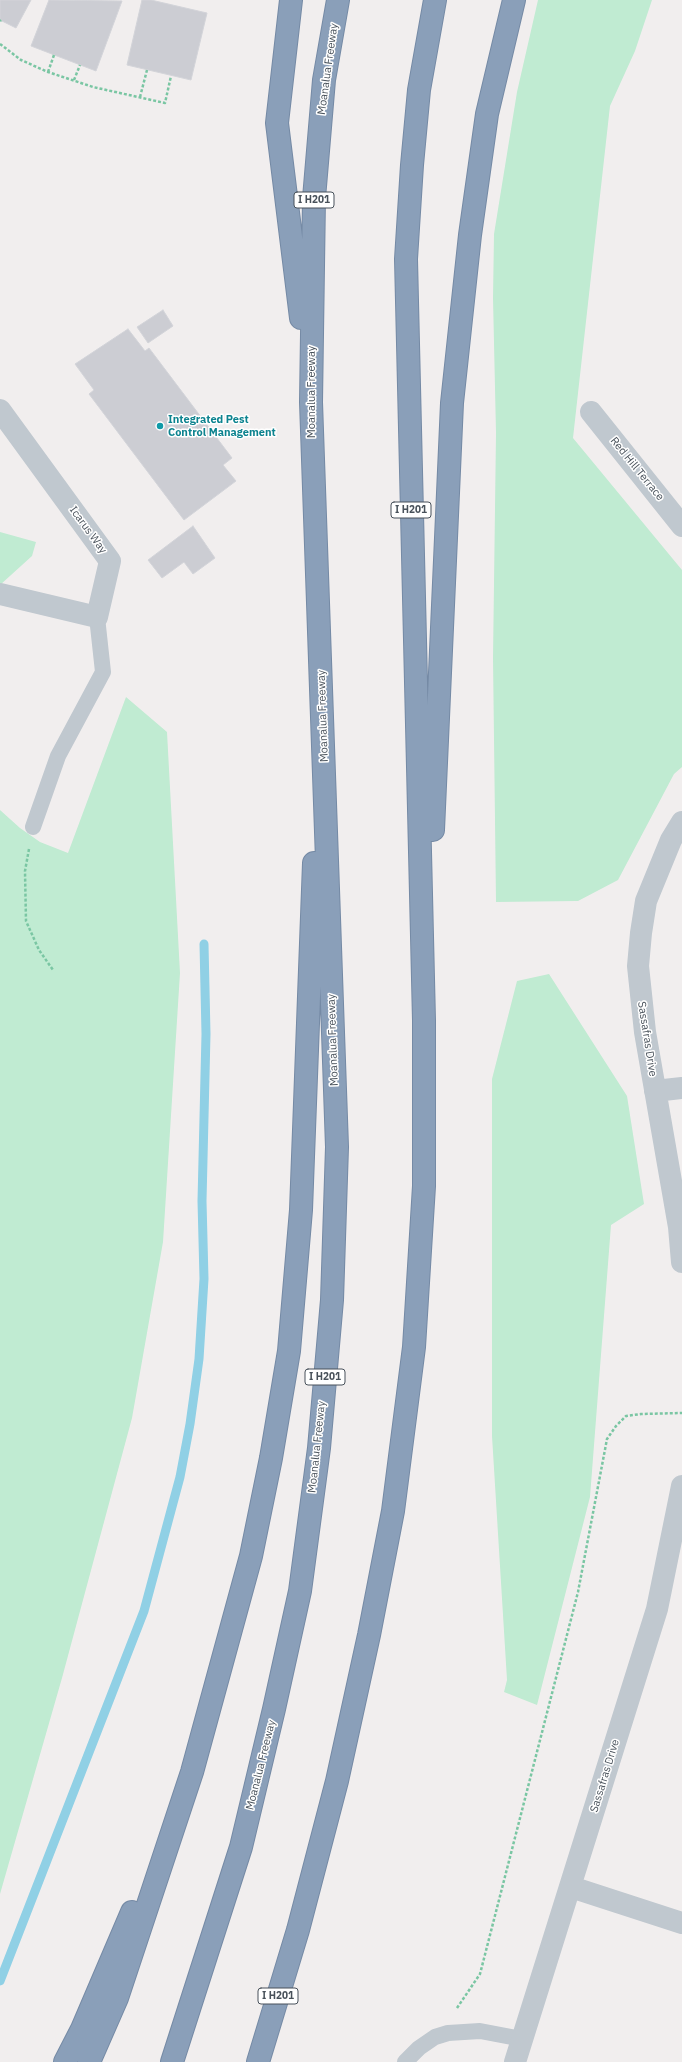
<!DOCTYPE html>
<style>
body{margin:0}
canvas{display:block;background:#f1eeee}
</style>
<canvas width="682" height="2062"></canvas>
<script>
const ctx = document.querySelector('canvas').getContext('2d');
ctx.lineJoin = 'round';
function fill(path, color) { ctx.fillStyle = color; ctx.fill(path, 'evenodd'); }
const toPath = rows => new Path2D(rows.map(r => 'M' + r).join(''));
function stroke(path, color, width, dash) { ctx.strokeStyle = color; ctx.lineWidth = width; ctx.lineCap = dash ? 'butt' : 'round'; ctx.setLineDash(dash || []); ctx.stroke(path); }
function label(font, color, halo, rows, align = 'center') {
  ctx.font = font + ' "IBM Plex Sans",sans-serif'; ctx.lineWidth = 3; ctx.setLineDash([]); ctx.textBaseline = 'middle'; ctx.strokeStyle = halo; ctx.fillStyle = color; for (const [text, x, y, turn = 0] of rows) {
    ctx.save(); ctx.translate(x, y); ctx.rotate((+turn || 0) * Math.PI / 180); ctx.textAlign = isNaN(turn) ? turn : align; if (halo) ctx.strokeText(text, 0, 0); ctx.fillText(text, 0, 0); ctx.restore();
  }
}
const green = toPath([
 [538,0,652,0,635,51,610,106,573,438,682,570,682,767,674,774,618,880,578,901,496,902,493,658,496,433,493,298,494,234,517,92],
 [0,532,36,542,32,556,0,585],
 [126,697,167,732,180,973,163,1242,132,1418,62,1678,0,1894,0,810,20,828,40,842,68,853],
 [549,974,627,1096,644,1204,611,1225,590,1497,537,1705,504,1692,507,1680,492,1436,492,1079,517,981]
]);
const stream = toPath([
 [0,1981,144,1611,180,1477,190,1424,199,1359,204,1279,202,1201,206,1034,204,944]
]);
const building = toPath([
 [0,0,31,0,16,28,0,20,0,0],
 [49,0,122,1,96,71,31,46,49,0],
 [142,0,151,0,207,13,191,80,127,65,142,0],
 [163,310,173,326,148,343,137,327,163,310],
 [128,329,145,351,149,348,232,458,223,465,236,481,184,520,89,394,94,390,75,364,128,329],
 [193,526,215,558,193,574,184,562,162,578,148,560,193,526]
]);
const path = toPath([
 [0,21,1,20],
 [0,44,21,60,48,72,93,87,165,103,171,76],
 [48,72,54,55],
 [74,80,80,65],
 [140,97,147,70],
 [29,849,25,871,26,921,39,950,53,970],
 [457,2008,480,1974,578,1592,607,1439,616,1426,626,1416,641,1414,682,1413]
]);
const service = toPath([
 [33,827,58,756,103,672,97,617],
 [405,2062,419,2048,435,2037,448,2033,480,2031,522,2039]
]);
const minor = toPath([
 [0,410,110,561,97,617,0,594],
 [591,412,682,526],
 [682,822,671,840,646,901,641,933,638,966,645,1032,679,1227,682,1262],
 [655,1091,682,1088],
 [571,1887,682,1923],
 [515,2062,657,1609,682,1486]
]);
const motorway = toPath([
 [291,0,277,123,301,318],
 [433,830,452,403,470,235,487,114,514,0],
 [65,2062,82,2029,132,1912],
 [89,2062,117,1998,192,1772,251,1556,271,1458,289,1351,301,1210,314,863],
 [172,2062,241,1847,274,1709,300,1591,319,1448,332,1300,337,1147,311,402,314,198,324,80,338,0],
 [258,2062,298,1930,337,1781,369,1635,393,1511,414,1347,424,1186,424,1021,406,259,412,165,419,90,435,0]
]);
const markers = [
 [160,426,4,"#0f9aa8"]
];
const shields = [
 [314,200,40],
 [411,510,40],
 [325,1377,40],
 [278,1996,40]
];
const shieldNames = [
 ["I H201",314,200],
 ["I H201",411,510],
 ["I H201",325,1377],
 ["I H201",278,1996]
];
const streetNames = [
 ["Moanalua Freeway",328,69,-82],
 ["Moanalua Freeway",312,392,-90],
 ["Red Hill Terrace",637,469,51],
 ["Icarus Way",88,530,54],
 ["Moanalua Freeway",323,716,-92],
 ["Sassafras Drive",647,1039,81],
 ["Moanalua Freeway",333,1040,-92],
 ["Moanalua Freeway",317,1447,-84],
 ["Moanalua Freeway",261,1765,-76],
 ["Sassafras Drive",605,1776,-73]
];
const cultureNames = [
 ["Integrated Pest",168,420],
 ["Control Management",168,433]
];
fill(green, '#c0ebd2');
stroke(stream, '#90d0e5', 9);
fill(building, '#cccdd3');
stroke(building, '#d3d4d9', 1);
stroke(motorway, '#758aa5', 24);
stroke(path, '#7ac6a3', 2.5, [3, 2]);
stroke(service, '#c0c8cf', 16);
stroke(minor, '#c0c8cf', 22);
stroke(motorway, '#8a9fb9', 22);
for (const [x, y, r, color] of markers) { const dot = new Path2D(); dot.arc(x, y, r, 0, 2 * Math.PI); ctx.fillStyle = color; ctx.fill(dot); stroke(dot, '#fff', 1.5); }
for (const [x, y, w] of shields) { const box = new Path2D(); box.roundRect(x - w / 2, y - 8, w, 16, 3); ctx.fillStyle = '#fff'; ctx.fill(box); stroke(box, '#48515a', 1); }
label('bold 10px', '#48515a', null, shieldNames);
label('11px', '#48515a', '#fff', streetNames);
label('bold 11px', '#0d838f', '#fff', cultureNames, 'left');
</script>
